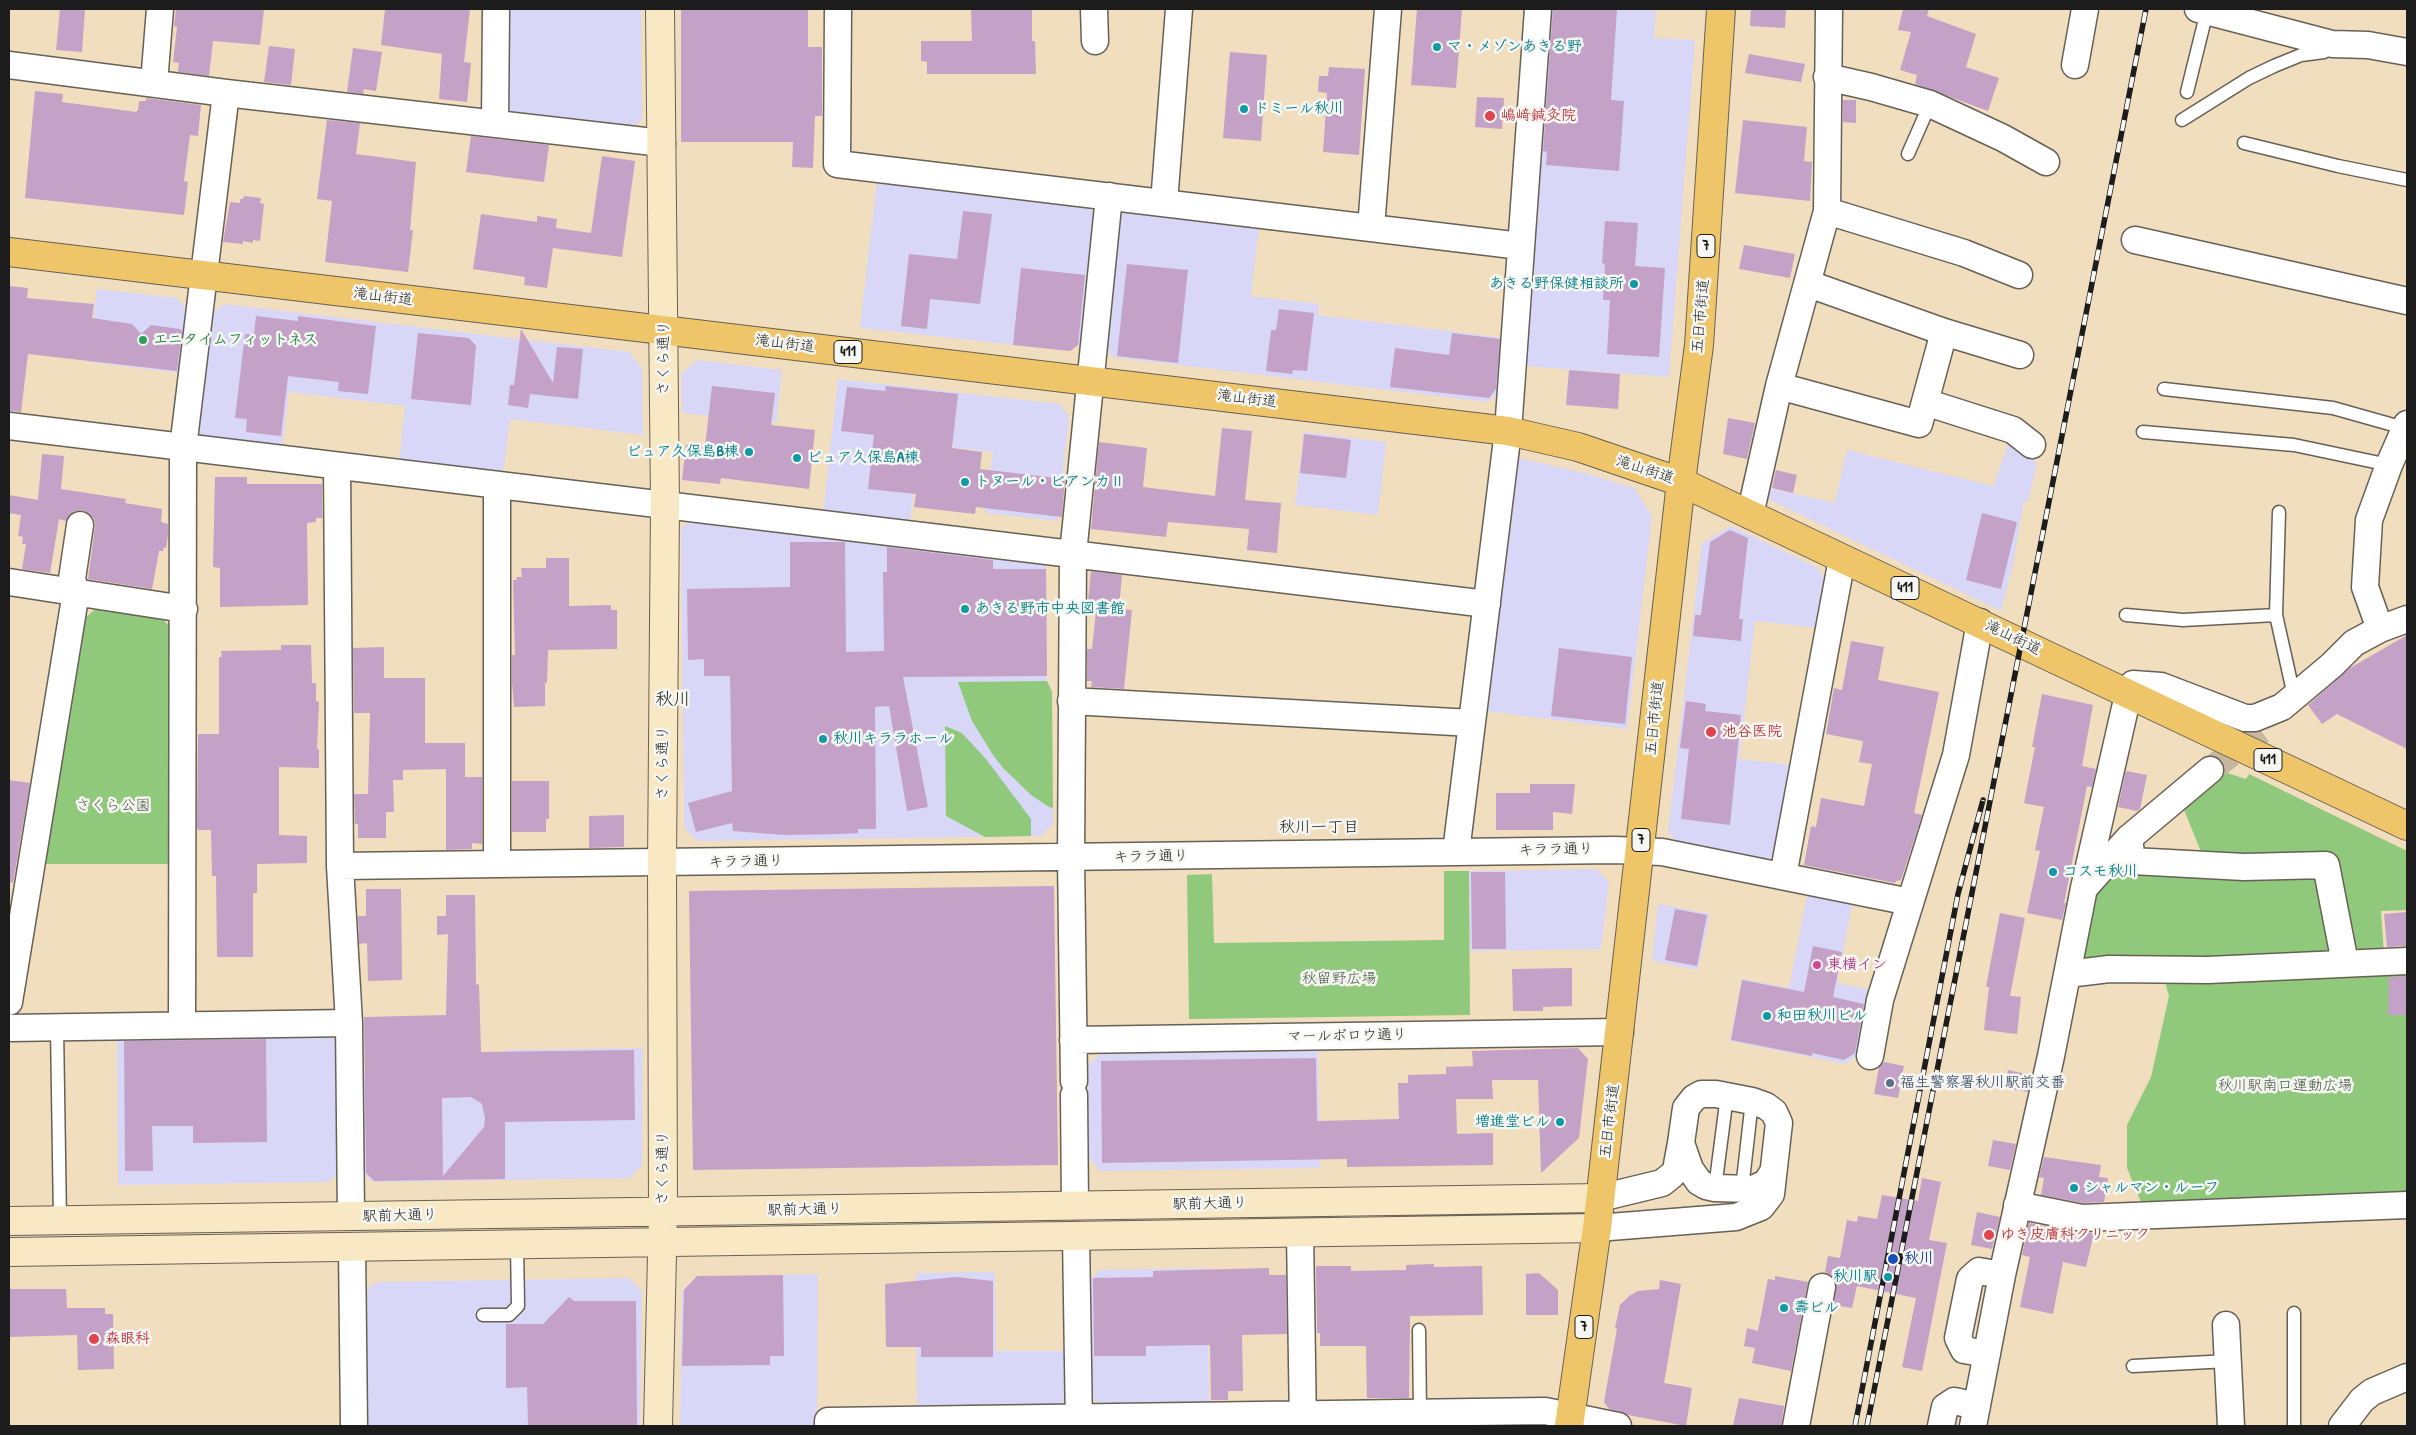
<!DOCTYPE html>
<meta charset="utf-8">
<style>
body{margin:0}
#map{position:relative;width:2416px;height:1435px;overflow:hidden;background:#f1debf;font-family:"Patrick Hand",sans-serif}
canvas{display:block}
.frame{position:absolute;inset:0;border:10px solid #1c1c1c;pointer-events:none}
</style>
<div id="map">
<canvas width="2416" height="1435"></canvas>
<div class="frame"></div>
</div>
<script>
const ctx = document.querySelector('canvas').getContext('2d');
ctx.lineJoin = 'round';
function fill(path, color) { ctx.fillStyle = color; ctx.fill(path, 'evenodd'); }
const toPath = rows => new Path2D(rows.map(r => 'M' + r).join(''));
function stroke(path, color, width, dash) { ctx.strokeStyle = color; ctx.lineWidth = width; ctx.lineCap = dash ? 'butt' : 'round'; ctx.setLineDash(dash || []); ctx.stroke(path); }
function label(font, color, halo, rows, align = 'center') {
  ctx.font = font + ' "Patrick Hand","Klee One",sans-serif'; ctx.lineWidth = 5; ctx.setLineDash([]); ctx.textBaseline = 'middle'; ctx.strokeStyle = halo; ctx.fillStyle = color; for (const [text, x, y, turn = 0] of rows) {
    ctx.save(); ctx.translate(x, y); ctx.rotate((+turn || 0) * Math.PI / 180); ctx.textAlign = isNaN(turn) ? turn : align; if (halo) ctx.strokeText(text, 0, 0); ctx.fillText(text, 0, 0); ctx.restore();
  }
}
const built = toPath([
 [504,9,641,9,642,119,630,130,516,116,504,104],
 [1549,9,1656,9,1654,38,1695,40,1669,377,1523,366],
 [877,179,1087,204,1097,217,1082,342,1070,351,860,328],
 [1129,209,1259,225,1251,296,1319,304,1318,315,1505,338,1500,391,1488,402,1112,357,1102,341,1116,220],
 [97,289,177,298,189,311,181,373,89,362],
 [224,304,629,352,642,368,643,435,510,419,503,476,399,463,405,406,289,392,282,449,205,439,194,426,208,316],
 [697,360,782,370,776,423,682,413,681,374],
 [838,379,1060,404,1069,416,1058,521,985,513,993,452,919,443,910,523,823,513],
 [1304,432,1386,442,1378,515,1295,505],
 [2011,437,2032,456,2037,464,2028,502,2024,501,2013,565,2001,611,1766,498,1764,487,1835,503,1847,450,1993,486],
 [1515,457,1592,475,1634,488,1652,516,1627,729,1485,711],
 [694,518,1046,564,1047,681,1052,692,1053,824,1041,836,697,841,684,827,681,528],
 [1731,526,1818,568,1826,582,1817,628,1755,621,1739,759,1792,765,1777,852,1765,862,1677,844,1668,832,1702,543],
 [1596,869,1609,882,1601,949,1470,951,1469,871],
 [1808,891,1853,900,1837,983,1871,990,1859,1054,1846,1064,1730,1041,1742,979,1789,988],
 [1658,904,1710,914,1698,970,1652,961],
 [327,1032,339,1044,341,1170,329,1182,118,1185,117,1036],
 [643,1048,642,1165,630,1178,373,1182,362,1172,360,1074,507,1072,507,1050],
 [1318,1051,1320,1168,1101,1171,1089,1159,1088,1065,1100,1054],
 [1207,1268,1209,1406,1102,1407,1089,1395,1088,1282,1099,1270],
 [995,1272,996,1351,1069,1351,1069,1396,1058,1407,917,1408,916,1273],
 [818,1274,817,1426,680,1426,682,1291,697,1277],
 [629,1278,642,1291,640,1426,365,1426,363,1293,377,1282]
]);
const green = toPath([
 [98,607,162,618,172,630,171,864,45,864,86,617],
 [1047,681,1052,692,1053,808,1049,807,1031,795,1003,768,993,755,972,721,958,682],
 [945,726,962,733,986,759,1031,819,1031,836,985,837,946,816],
 [2221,771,2246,779,2249,774,2407,851,2407,910,2381,911,2384,954,2355,955,2349,949,2331,852,2283,859,2204,859,2180,800],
 [2111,867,2231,872,2315,869,2331,957,2078,967,2092,894],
 [1444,871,1469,871,1470,1015,1189,1019,1187,875,1212,874,1214,943,1444,940],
 [2407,967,2407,1197,2141,1202,2127,1168,2127,1125,2151,1077,2169,996,2163,975]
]);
const building = toPath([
 [60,9,85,9,82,52,56,50],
 [176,9,264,9,260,45,213,41,209,76,178,72,179,63,173,62,177,27,174,26],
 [385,9,470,9,464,62,471,63,467,102,439,99,442,54,381,45],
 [681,9,808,9,808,47,822,47,822,116,815,116,813,168,792,167,793,142,681,142],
 [1032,9,1032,41,1035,41,1036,74,927,74,927,62,921,61,921,41,972,41,971,10],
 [1417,9,1462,9,1456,88,1411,85],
 [1553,9,1617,9,1611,100,1624,101,1619,171,1546,165,1547,152,1543,151],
 [1751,9,1786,9,1785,28,1750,26],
 [1903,9,1929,9,1927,16,1976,34,1966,67,1999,78,1988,111,1915,84,1917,75,1900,70,1911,32,1898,30],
 [269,46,295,49,291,85,264,82],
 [353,48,382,52,376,91,364,89,363,94,347,92],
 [1230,52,1267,55,1261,141,1223,138],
 [1749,54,1805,64,1801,82,1745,73],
 [1329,67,1365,69,1359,155,1323,152,1327,93,1318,92,1319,76,1328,76],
 [35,91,63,94,62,102,136,112,138,110,139,101,146,101,146,98,201,105,198,136,190,135,184,181,188,182,184,215,25,198],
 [1477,97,1504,98,1502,129,1475,127],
 [1843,100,1856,100,1856,123,1843,122],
 [327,120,360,123,356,154,416,162,410,230,413,230,408,272,325,262,332,201,317,199],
 [1743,120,1807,127,1804,161,1812,162,1810,201,1735,193],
 [471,136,549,145,544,182,466,172],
 [602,156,635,161,622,257,553,248,547,288,524,285,525,277,473,269,481,214,537,222,537,216,557,219,556,228,591,233],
 [244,196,261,198,260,203,264,204,260,241,253,240,253,243,243,241,243,244,223,242,230,202,240,203,240,199,243,199],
 [963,211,992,214,980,304,930,299,927,329,901,326,909,254,957,259],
 [1605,221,1638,223,1635,266,1665,268,1659,357,1607,354,1610,300,1603,300,1605,264,1602,263],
 [1744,245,1795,254,1790,278,1739,269],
 [1127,264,1188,270,1178,363,1117,356],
 [1021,268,1085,275,1078,345,1070,351,1013,345],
 [9,286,28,288,27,298,94,304,92,318,132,324,141,334,151,325,180,329,182,331,177,371,28,354,21,412,9,411],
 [1279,309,1314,313,1307,371,1293,370,1292,374,1266,371,1271,330,1276,330],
 [256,316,298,321,298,316,376,326,368,394,338,391,339,382,288,376,281,436,246,432,247,419,235,418,245,334,254,335],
 [521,329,553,383,557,347,583,349,578,399,530,394,528,408,508,405,510,385,514,385],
 [418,333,469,338,476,346,471,405,411,399],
 [1452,333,1500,339,1496,389,1489,398,1390,387,1395,348,1449,355],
 [1569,370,1620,374,1618,409,1566,405],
 [712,386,775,393,771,425,815,430,809,489,721,478,720,484,682,480,686,445,705,447],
 [886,386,958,394,952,448,982,452,980,469,1065,479,1062,517,976,507,975,514,914,507,916,494,868,489,874,435,841,431,847,387,885,391],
 [1728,418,1755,423,1747,459,1723,454],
 [1222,428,1252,431,1245,500,1281,503,1277,553,1247,550,1249,529,1168,522,1166,537,1091,529,1099,442,1147,448,1143,487,1215,496],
 [1304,434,1351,440,1346,478,1300,473],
 [42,454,64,456,61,489,126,499,125,503,162,509,161,522,168,524,168,535,166,548,164,547,163,551,159,551,152,589,88,579,95,527,94,519,90,514,82,510,74,511,66,521,59,519,50,573,22,569,26,544,22,544,23,537,18,536,21,515,9,513,9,495,38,500],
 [1776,470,1797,475,1793,493,1772,488],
 [215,477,247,477,247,484,322,484,322,518,316,518,316,522,307,523,308,605,220,607,220,568,213,567],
 [1982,513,2017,522,2001,589,1966,580],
 [1730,530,1748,538,1739,619,1743,619,1741,641,1693,636,1695,615,1701,615,1710,542],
 [790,542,845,542,846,652,884,651,883,572,887,572,887,547,993,560,993,569,1046,569,1047,676,903,677,928,807,907,811,889,706,875,707,876,829,858,829,858,833,841,834,785,835,733,831,732,823,696,832,688,803,732,791,730,676,704,676,704,659,688,660,687,589,790,587],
 [546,558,569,558,569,606,611,605,611,610,617,610,617,649,548,650,547,683,545,683,545,706,514,707,512,682,512,655,515,655,513,580,517,580,516,577,522,577,521,568,546,568],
 [1091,571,1122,575,1119,609,1132,610,1124,689,1091,687,1092,681,1087,681,1087,649,1092,649,1097,602,1088,601],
 [2407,635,2407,749,2337,714,2322,724,2308,705,2350,668],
 [1851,641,1884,647,1878,680,1939,692,1914,813,1922,815,1901,880,1896,881,1895,883,1804,865,1811,826,1816,827,1821,798,1864,806,1872,764,1859,762,1863,741,1826,734,1834,688,1842,690],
 [281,645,311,645,312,683,316,683,316,701,319,702,317,749,319,749,319,768,279,767,279,835,307,836,307,863,257,864,257,893,253,893,253,957,217,957,216,876,212,876,211,830,198,830,197,826,198,734,219,734,219,657,222,657,221,651,281,650],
 [384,647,384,678,425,678,425,743,465,743,465,777,482,777,482,844,472,843,472,849,446,850,446,769,403,770,403,780,393,780,394,812,386,812,386,838,358,838,358,824,355,824,354,794,368,794,370,713,354,713,353,648],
 [1559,648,1632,657,1625,724,1551,716],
 [2042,694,2093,705,2082,766,2096,769,2092,787,2087,786,2064,903,2066,903,2062,920,2027,913,2040,851,2035,850,2044,807,2024,803,2035,747,2032,747],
 [1686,701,1706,704,1705,711,1741,715,1730,825,1681,819,1689,749,1680,748],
 [2126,771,2147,775,2140,809,2137,811,2118,807],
 [9,780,30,783,13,883,9,882],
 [512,781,549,781,549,819,546,819,546,832,512,832],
 [1530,784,1575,784,1572,814,1553,812,1553,830,1496,830,1496,793,1530,793],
 [624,815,624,847,589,848,589,816],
 [1471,872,1505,872,1506,949,1472,949],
 [1054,886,1058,1165,693,1170,689,891],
 [366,889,401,889,402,980,368,981,367,943,359,944,358,916,366,916],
 [446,895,475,895,476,985,479,984,481,1052,634,1050,635,1120,505,1122,505,1179,374,1181,366,1173,364,1017,446,1015,448,934,437,935,437,916,446,916],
 [471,1097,482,1104,485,1118,484,1127,443,1176,442,1098],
 [1675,909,1707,915,1697,966,1665,960],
 [2407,912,2407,946,2387,947,2384,914],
 [2000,913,2025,918,2010,996,2021,997,2017,1034,1984,1030,1989,987,1986,987],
 [1813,946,1842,952,1833,997,1864,1004,1855,1053,1844,1060,1812,1053,1812,1056,1731,1040,1742,980,1804,992],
 [1572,968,1572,1006,1543,1007,1543,1011,1513,1011,1512,969],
 [2407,976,2407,1015,2388,1015,2389,977],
 [266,1039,267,1142,193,1143,193,1126,152,1126,153,1171,125,1171,124,1041],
 [1578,1048,1588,1059,1579,1138,1541,1173,1538,1080,1492,1080,1493,1099,1456,1099,1457,1134,1493,1133,1493,1165,1347,1167,1347,1159,1102,1163,1101,1061,1316,1058,1317,1121,1399,1119,1398,1083,1408,1083,1408,1075,1446,1074,1446,1067,1473,1066,1472,1051],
 [1884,1062,1904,1066,1898,1098,1874,1094,1879,1067],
 [2008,1070,2031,1075,2028,1092,2005,1088],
 [1993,1140,2016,1144,2010,1170,1988,1166],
 [2044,1157,2101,1165,2099,1177,2108,1178,2104,1202,2083,1203,2041,1195,2044,1178,2039,1177],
 [1922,1178,1941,1182,1929,1240,1947,1243,1922,1371,1902,1367,1916,1298,1857,1286,1852,1308,1834,1305,1836,1282,1832,1276,1825,1272,1828,1256,1840,1258,1847,1220,1857,1222,1858,1216,1877,1219,1882,1195,1918,1201],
 [1977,1212,2000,1217,1992,1249,1971,1245],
 [2029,1223,2079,1233,2094,1233,2086,1267,2063,1262,2053,1314,2020,1307,2030,1257,2022,1255],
 [1434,1264,1434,1267,1482,1266,1483,1315,1410,1316,1409,1398,1367,1398,1366,1346,1320,1346,1320,1333,1317,1333,1316,1266,1351,1266,1351,1271,1406,1270,1406,1265],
 [1269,1268,1269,1275,1286,1275,1287,1334,1242,1335,1243,1391,1228,1391,1228,1400,1211,1400,1210,1345,1146,1346,1146,1356,1094,1356,1093,1278,1153,1277,1153,1271],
 [1539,1273,1558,1290,1558,1315,1526,1315,1526,1274],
 [783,1275,784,1356,770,1356,770,1365,682,1366,684,1290,697,1276],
 [1775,1276,1808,1282,1791,1371,1752,1363,1755,1348,1744,1346,1747,1328,1758,1331,1768,1279,1775,1280],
 [956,1277,993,1281,993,1357,921,1357,921,1347,886,1347,885,1284],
 [1660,1280,1681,1284,1664,1383,1692,1388,1686,1426,1628,1415,1609,1409,1604,1402,1617,1329,1615,1328,1620,1305,1629,1296,1638,1291,1659,1289],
 [9,1289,66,1289,67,1308,105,1308,105,1314,113,1314,114,1369,78,1370,77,1335,9,1337],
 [569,1297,574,1301,636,1301,637,1426,528,1426,527,1387,506,1388,506,1324,543,1324],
 [1739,1398,1784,1406,1781,1426,1733,1426]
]);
const streetTunnel = toPath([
 [2210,770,2261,731]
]);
const lane = toPath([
 [2187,92,2207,11],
 [2182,120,2249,78,2274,66,2301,55,2324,52,2328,47],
 [2244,143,2338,166,2407,180],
 [1908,154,1930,104],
 [2164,389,2333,408,2404,428],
 [2143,432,2294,445,2389,465],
 [2279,512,2276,615,2294,696],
 [2126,615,2183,620,2276,615],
 [57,1027,60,1221],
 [1715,1188,1727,1096],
 [1742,1189,1752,1101],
 [483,1315,509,1315,518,1306,517,1244],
 [1419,1330,1420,1413],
 [2133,1366,2228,1361],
 [2294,1426,2294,1313]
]);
const street = toPath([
 [838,9,837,164,1521,246],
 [1094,9,1095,41],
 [2198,9,2332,44,2368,45,2407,52],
 [9,65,226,93,662,143],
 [2075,65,2085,9],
 [1827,77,1871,87,1930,104,2003,138,2046,162],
 [154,83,160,9],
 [495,124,496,9],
 [1164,203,1179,9],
 [1827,211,1964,253,2019,275],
 [1371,228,1388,9],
 [2135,240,2407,301],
 [1809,284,1944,332,2020,355],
 [1779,386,1919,424,1944,332],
 [1925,402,2013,430,2032,445],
 [9,426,1487,604],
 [337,466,340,866,349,1023,351,1216],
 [1750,515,1779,386,1827,211,1829,9],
 [9,582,184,609],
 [2380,629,2365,587,2369,520,2389,465,2407,424],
 [1071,701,1472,723],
 [2129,838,2132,861,2244,867,2326,865,2345,963],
 [1456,852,1508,431,1538,9],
 [497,864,497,485],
 [340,866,1615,850,1662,852,1910,902],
 [1783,876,1842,559],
 [2086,886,2129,838,2210,770],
 [2068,974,2109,969,2208,970,2407,961],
 [9,1002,76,592,72,579,80,525],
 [182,1025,183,448,226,93],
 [9,1028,349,1023],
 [1073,1040,1620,1032],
 [1870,1056,1880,1000,1956,755,1980,622],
 [1074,1081,1071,858,1073,554,1109,196],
 [1074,1095,1075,1206],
 [1681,1143,1690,1169,1699,1182,1706,1186,1715,1188,1753,1189,1766,1183,1773,1172],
 [2017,1205,2082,1218,2407,1205],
 [1597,1228,1736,1217,1761,1207,1771,1194,1779,1123,1774,1112,1766,1106,1752,1101,1716,1094,1701,1094,1694,1098,1686,1108,1681,1143,1676,1170,1672,1175,1662,1183,1600,1198],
 [1300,1233,1303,1426],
 [1076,1236,1079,1426],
 [352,1247,354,1426],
 [2226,1325,2231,1426],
 [1987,1354,1964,1350,1958,1338,1970,1279,1979,1271,2002,1275],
 [828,1426,828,1421,1545,1411,1618,1426],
 [1796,1426,1822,1287],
 [1941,1426,1945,1407,1954,1401,1977,1406],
 [1973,1426,2002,1275,2051,1056,2084,888,2128,695,2133,684,2161,686,2245,718,2255,718,2282,707,2332,665,2354,643,2380,629,2407,619],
 [2342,1426,2362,1400,2372,1392,2407,1377]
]);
const secondary = toPath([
 [9,1221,1600,1198],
 [9,1252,1597,1228],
 [658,1426,663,1212,662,863,665,505,660,9]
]);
const primary = toPath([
 [1569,1426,1597,1228,1681,482,1699,345,1721,9]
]);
const highway = toPath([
 [9,252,1508,431,1578,447,1681,482,2407,826]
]);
const rail = toPath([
 [1855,1426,1958,894,1983,800],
 [1867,1426,2146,9]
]);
const markers = [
 [1437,47,5,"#0f9aa8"],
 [1244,109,5,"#0f9aa8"],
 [1490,116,6,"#e0444e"],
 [1634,284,5,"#0f9aa8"],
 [143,340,5,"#2e9e5b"],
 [749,452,5,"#0f9aa8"],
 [797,458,5,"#0f9aa8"],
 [965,482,5,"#0f9aa8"],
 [965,609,5,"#0f9aa8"],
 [1711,732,6,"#e0444e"],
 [823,739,5,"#0f9aa8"],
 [2053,872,5,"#0f9aa8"],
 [1817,965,5,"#d1479c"],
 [1767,1016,5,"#0f9aa8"],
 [1890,1083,5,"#5c6f8a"],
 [1560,1122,5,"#0f9aa8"],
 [2074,1188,5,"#0f9aa8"],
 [1989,1235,6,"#e0444e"],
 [1893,1259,6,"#1a4fb4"],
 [1888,1277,5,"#0f9aa8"],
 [1784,1308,5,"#0f9aa8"],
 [94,1339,6,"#e0444e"]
];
const shields = [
 [1706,246,18],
 [848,352,28],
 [1905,588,28],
 [2268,760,28],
 [1641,840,18],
 [1584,1327,18]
];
const shieldNames = [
 ["7",1706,246],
 ["411",848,352],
 ["411",1905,588],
 ["411",2268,760],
 ["7",1641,840],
 ["7",1584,1327]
];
const cultureNames = [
 ["マ・メゾンあきる野",1447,47],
 ["ドミール秋川",1254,109],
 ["あきる野保健相談所",1624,284,"right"],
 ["ピュア久保島B棟",739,452,"right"],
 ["ピュア久保島A棟",807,458],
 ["トヌール・ビアンカⅡ",975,482],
 ["あきる野市中央図書館",975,609],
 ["秋川キララホール",833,739],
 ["コスモ秋川",2063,872],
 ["和田秋川ビル",1777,1016],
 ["増進堂ビル",1550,1122,"right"],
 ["シャルマン・ルーフ",2084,1188],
 ["秋川駅",1878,1277,"right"],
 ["壽ビル",1794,1308]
];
const healthNames = [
 ["嶋﨑鍼灸院",1501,116],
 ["池谷医院",1722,732],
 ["ゆき皮膚科クリニック",2000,1235],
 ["森眼科",105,1339]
];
const streetNames = [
 ["滝山街道",383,297,7],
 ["五日市街道",1701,316,-85],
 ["滝山街道",785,344,7],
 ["さくら通り",664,358,-90],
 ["滝山街道",1247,399,7],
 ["滝山街道",1645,470,18],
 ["滝山街道",2013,638,26],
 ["五日市街道",1655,718,-84],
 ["さくら通り",663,763,-90],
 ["キララ通り",1556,850,-1],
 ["キララ通り",1151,857,-1],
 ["キララ通り",746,862,-1],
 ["マールボロウ通り",1347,1036,-1],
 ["五日市街道",1610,1121,-83],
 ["さくら通り",663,1168,-90],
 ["駅前大通り",1210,1204,-1],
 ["駅前大通り",805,1210,-1],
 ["駅前大通り",400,1216,-1]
];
const leisureNames = [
 ["エニタイムフィットネス",153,340]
];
const parkNames = [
 ["さくら公園",113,806],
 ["秋留野広場",1339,979],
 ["秋川駅南口運動広場",2285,1086]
];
const hotelNames = [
 ["東横イン",1827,965]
];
const serviceNames = [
 ["福生警察署秋川駅前交番",1900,1083]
];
const transitNames = [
 ["秋川",1904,1259]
];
const neighbourhoodNames = [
 ["秋川一丁目",1319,828]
];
const quarterNames = [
 ["秋川",673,700]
];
fill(built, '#d8d7f8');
fill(green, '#90c97c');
fill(building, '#c4a1c7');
stroke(streetTunnel, '#c6b79e', 26, [26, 13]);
stroke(lane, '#676055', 15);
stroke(street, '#676055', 29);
stroke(secondary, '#676055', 30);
stroke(primary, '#676055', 30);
stroke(highway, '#676055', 30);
stroke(lane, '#fff', 12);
stroke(street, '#fff', 26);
stroke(secondary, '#f8e8c3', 28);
stroke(primary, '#eec569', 28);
stroke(highway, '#eec569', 28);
stroke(rail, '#1c1c1c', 5.5);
stroke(rail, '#f6f6f2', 4, [11]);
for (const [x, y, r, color] of markers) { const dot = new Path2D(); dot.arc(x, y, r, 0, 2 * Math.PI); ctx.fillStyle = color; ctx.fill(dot); stroke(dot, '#f6f6f2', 2); }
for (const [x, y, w] of shields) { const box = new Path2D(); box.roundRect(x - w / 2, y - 11.5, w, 23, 4); ctx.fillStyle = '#f6f6f2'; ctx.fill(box); stroke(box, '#1c1c1c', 1); }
label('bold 14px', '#1c1c1c', null, shieldNames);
label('bold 15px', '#0d838f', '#f6f6f2', cultureNames, 'left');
label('bold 15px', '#be3a42', '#f6f6f2', healthNames, 'left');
label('15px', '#1c1c1c', '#f6f6f2', streetNames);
label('bold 15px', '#27864d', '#f6f6f2', leisureNames, 'left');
label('15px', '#45593e', '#f6f6f2', parkNames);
label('bold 15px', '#b23c85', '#f6f6f2', hotelNames, 'left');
label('bold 15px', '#4e5e75', '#f6f6f2', serviceNames, 'left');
label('bold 15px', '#164399', '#f6f6f2', transitNames, 'left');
label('16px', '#1c1c1c', '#f6f6f2', neighbourhoodNames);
label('18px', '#1c1c1c', '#f6f6f2', quarterNames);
</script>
